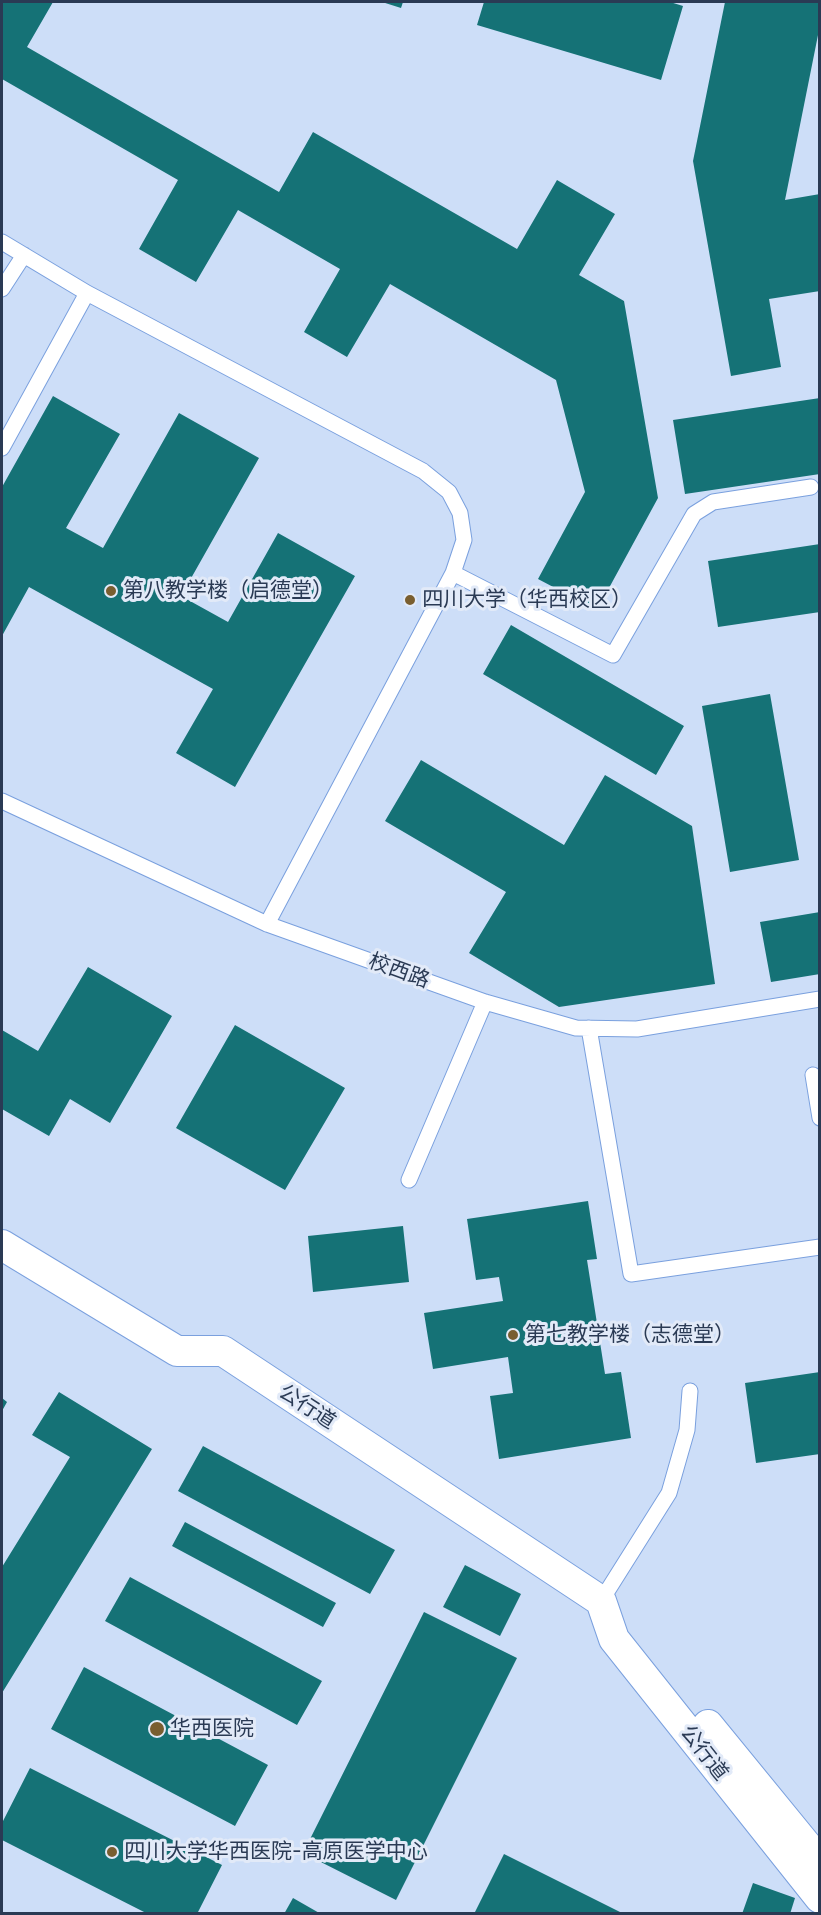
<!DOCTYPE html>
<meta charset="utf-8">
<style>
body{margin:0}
#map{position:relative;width:821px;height:1915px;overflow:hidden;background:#cddef8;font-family:Inter,sans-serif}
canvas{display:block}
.frame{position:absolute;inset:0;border:3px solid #2a3a54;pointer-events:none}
</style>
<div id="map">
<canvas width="821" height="1915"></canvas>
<div class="frame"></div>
</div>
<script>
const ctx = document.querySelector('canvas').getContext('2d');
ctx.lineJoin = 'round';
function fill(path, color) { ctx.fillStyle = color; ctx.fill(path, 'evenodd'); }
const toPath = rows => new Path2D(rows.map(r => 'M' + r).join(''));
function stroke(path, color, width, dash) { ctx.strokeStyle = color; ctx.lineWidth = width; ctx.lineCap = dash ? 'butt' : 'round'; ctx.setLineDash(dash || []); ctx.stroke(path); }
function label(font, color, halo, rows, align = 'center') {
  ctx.font = font + ' Inter,"Noto Sans SC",sans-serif'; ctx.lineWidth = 6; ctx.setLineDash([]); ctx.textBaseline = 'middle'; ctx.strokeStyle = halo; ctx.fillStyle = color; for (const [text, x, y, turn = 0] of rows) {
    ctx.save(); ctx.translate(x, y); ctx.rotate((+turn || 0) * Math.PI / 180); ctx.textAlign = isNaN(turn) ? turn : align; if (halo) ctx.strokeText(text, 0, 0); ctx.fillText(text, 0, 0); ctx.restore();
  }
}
const building = toPath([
 [2,2,53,2,27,47,279,192,313,132,517,249,557,180,615,214,579,275,624,301,658,498,597,610,538,579,585,492,556,380,390,284,347,357,304,332,340,269,238,210,196,282,139,249,178,180,2,79],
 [382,2,403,2,401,8],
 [484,2,670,2,683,6,661,80,477,25],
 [725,2,820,2,820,25,785,200,820,194,820,291,769,299,781,367,731,376,693,161],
 [53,396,120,434,66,528,103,548,179,413,259,458,181,596,228,622,278,533,355,576,235,787,176,753,213,689,29,587,2,636,2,487],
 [820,398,820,474,685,494,673,420],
 [820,544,820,612,718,627,708,561],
 [511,625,684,726,656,775,483,674],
 [770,694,799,860,730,872,702,706],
 [421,760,564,845,605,775,692,826,715,984,559,1007,469,953,506,892,385,821],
 [820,912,820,974,771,982,760,922],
 [88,967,172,1016,110,1123,70,1099,49,1136,2,1109,2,1030,38,1051],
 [235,1025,345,1088,285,1190,176,1128],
 [588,1201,597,1259,587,1260,605,1374,621,1372,631,1438,499,1459,490,1396,513,1393,508,1357,433,1369,424,1313,503,1301,499,1277,476,1280,467,1219],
 [403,1226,409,1282,313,1292,308,1236],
 [820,1372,820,1454,756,1463,745,1383],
 [59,1392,152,1449,2,1693,2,1567,70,1457,32,1435],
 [2,1398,7,1402,2,1411],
 [203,1446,395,1550,370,1594,178,1491],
 [185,1522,336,1603,323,1627,172,1546],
 [465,1565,521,1594,500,1636,443,1607],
 [130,1577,322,1681,297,1725,105,1621],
 [424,1612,517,1658,396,1900,303,1853],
 [84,1667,268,1765,235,1826,51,1729],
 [30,1768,222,1865,197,1914,148,1914,2,1840,2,1823],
 [504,1854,624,1914,474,1914],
 [753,1883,795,1898,790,1914,742,1914],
 [293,1898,321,1914,284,1914]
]);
const lane = toPath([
 [2,242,87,293,423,471,449,492,460,513,464,540,453,573,267,924],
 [2,289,24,255],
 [2,448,87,293],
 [453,573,613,655,694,514,713,502,811,487],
 [2,801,267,924,485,1002,576,1028,637,1029,820,999],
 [589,1028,631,1274,820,1247],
 [813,1075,820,1118],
 [409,1180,485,1002],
 [601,1601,669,1493,687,1430,690,1391]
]);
const street = toPath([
 [2,1245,177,1351,223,1351,601,1601,614,1639,820,1898],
 [708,1725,820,1862]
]);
const markers = [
 [111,591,6,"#795e30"],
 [410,600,6,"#795e30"],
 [513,1335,6,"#795e30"],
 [157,1729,8,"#795e30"],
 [112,1852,6,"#795e30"]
];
const poiNames = [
 ["第八教学楼（启德堂）",123,591],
 ["四川大学（华西校区）",422,600],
 ["第七教学楼（志德堂）",525,1335],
 ["华西医院",170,1729],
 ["四川大学华西医院-高原医学中心",124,1852]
];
const streetNames = [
 ["校西路",399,971,20],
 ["公行道",307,1407,33],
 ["公行道",704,1753,52]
];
fill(building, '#157276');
stroke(lane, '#7aa0de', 17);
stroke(street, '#7aa0de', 32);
stroke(lane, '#fff', 15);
stroke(street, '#fff', 30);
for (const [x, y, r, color] of markers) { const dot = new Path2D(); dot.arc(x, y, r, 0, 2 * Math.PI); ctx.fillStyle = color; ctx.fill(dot); stroke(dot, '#e2eaf8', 2); }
label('21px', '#2a3a54', '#e2eaf8', poiNames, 'left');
label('21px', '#2a3a54', '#e2eaf8', streetNames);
</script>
